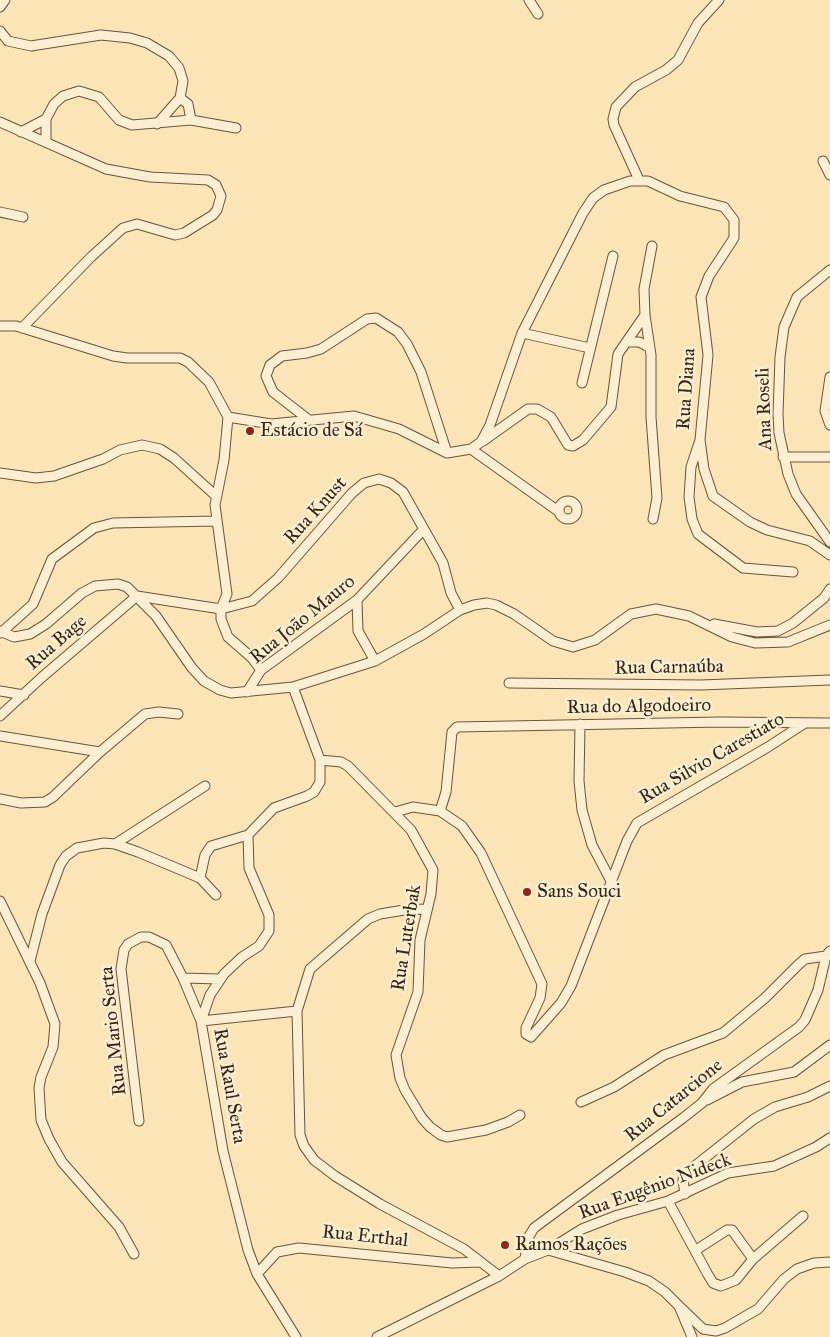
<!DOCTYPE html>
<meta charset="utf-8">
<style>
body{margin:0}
canvas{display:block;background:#fbe5b6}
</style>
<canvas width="830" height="1337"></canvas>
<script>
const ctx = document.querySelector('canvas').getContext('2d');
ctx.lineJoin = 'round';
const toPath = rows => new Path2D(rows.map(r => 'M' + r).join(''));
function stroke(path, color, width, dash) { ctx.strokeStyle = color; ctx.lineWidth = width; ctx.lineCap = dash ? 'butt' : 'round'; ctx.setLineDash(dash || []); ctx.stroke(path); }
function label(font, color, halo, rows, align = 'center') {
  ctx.font = font + ' "IM FELL Great Primer",serif'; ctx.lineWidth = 5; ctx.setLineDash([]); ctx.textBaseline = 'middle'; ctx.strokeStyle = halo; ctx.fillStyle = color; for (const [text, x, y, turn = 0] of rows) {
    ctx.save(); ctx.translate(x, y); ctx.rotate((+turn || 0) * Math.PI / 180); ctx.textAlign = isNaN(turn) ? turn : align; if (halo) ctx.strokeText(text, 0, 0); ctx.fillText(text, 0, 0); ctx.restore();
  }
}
const minor = toPath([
 [529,0,538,14],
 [0,7,5,0],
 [0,31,8,41,31,46,101,35,130,38,147,43,169,56,179,68,183,81,180,98,188,104,191,120],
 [46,119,46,142],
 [0,122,106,169,150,177,208,180,216,185,221,196,217,210,213,215,184,233,175,235,137,224,123,228,91,257,22,328],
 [157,124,180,98],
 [21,132,46,119,54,104,63,96,79,91,99,97,119,120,132,125,191,120,236,128],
 [823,161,830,175],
 [639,180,614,125,613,119,616,107,635,87,666,70,678,60,698,23,719,0],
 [0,212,23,217],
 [652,246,644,289,645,315,651,355,651,417,657,498,653,519],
 [830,270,797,297,784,327,780,357,778,414,779,433,788,474,796,494,830,542],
 [0,326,16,326,113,356,127,358,180,358,188,362,209,382,228,417,224,460,215,505,227,594,221,609,221,619,228,637,251,657,261,670],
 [522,333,590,348],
 [627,342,639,342,649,347],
 [830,377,825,411,830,425],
 [582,383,613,256],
 [228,417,271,424,354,416,399,429,447,453,471,449,481,442,490,425,522,333,583,213,593,198,604,190,630,181,648,181,680,196,724,207,734,220,734,238,709,276,701,297,708,355,700,440,704,469,713,496,750,522,767,530,810,541,830,555],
 [309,420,273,392,266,376,270,365,282,356,307,353,321,349,367,319,376,318,398,332,407,344,421,372,447,453],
 [700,440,691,467,689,497,692,519,698,534,743,568,793,572],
 [483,441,528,409,537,409,551,417,568,445,573,446,583,440,611,407,618,354,645,315],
 [471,449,558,511],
 [783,457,830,457],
 [0,473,36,478,54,476,103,459,120,450,142,445,160,449,174,458,216,496],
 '559 510a9 9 0 1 1 18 0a9 9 0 1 1-18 0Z',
 [137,596,221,609,252,601,278,578,352,493,364,483,379,479,391,483,403,492,443,563,451,593,460,610],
 [357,600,358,631,375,661],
 [714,624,757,632,778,631,793,623,824,598,830,589],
 [0,631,14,637,30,634,46,624,82,593,95,586,118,584,127,587,156,616,192,668,204,681,220,690,231,693,293,687,375,661,424,634,460,610,474,605,487,603,496,605,514,614,553,641,573,647,595,640,631,614,656,609,689,616,732,637,755,643,788,642,830,625],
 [1,633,33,604,52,559,94,528,113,523,216,521],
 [509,683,701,685,830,680],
 [293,687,320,760,320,782,314,792,307,796,274,808,248,835,249,868,269,915,269,931,259,946,242,957,224,974,210,995,201,1021,223,1151,248,1250,257,1274,296,1337],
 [0,691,24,695],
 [247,692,261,670,357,600,423,530],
 [0,716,41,678,137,596],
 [580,724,579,781,582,810,592,845,612,883],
 [0,736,100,752],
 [320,760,341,762,348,766,411,830,433,870,431,894,420,940,418,992,396,1055,400,1078,405,1090,422,1118,430,1127,441,1135,447,1137,486,1130,508,1122,520,1115],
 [0,799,21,803,45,802,53,797,100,752,145,714,159,712,178,714],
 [440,811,446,792,452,732,457,727,720,722,830,723],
 [395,812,413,807,440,811,462,826,481,853,542,984,540,998,526,1028,526,1034,531,1037,561,1003,571,986,627,841,637,823,768,747,805,723],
 [115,844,205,786],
 [200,878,205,855,211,846,248,835],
 [0,901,40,983,55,1024,53,1047,41,1077,39,1088,41,1120,49,1139,62,1162,119,1227,134,1254],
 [427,909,404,910,380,914,368,919,310,969,297,1011,300,1135,304,1146,314,1160,335,1176,380,1204,464,1249,499,1276],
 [30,961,42,914,60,865,66,856,77,848,104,843,115,844,138,852,200,878,216,895],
 [183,978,220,979],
 [201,1021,297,1011],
 [707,1100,742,1082,794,1072,830,1045],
 [581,1102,614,1087,664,1055,723,1033,765,998,798,965,805,959,826,956],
 [139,1121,121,969,124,950,128,944,141,937,149,937,166,945,183,978,201,1021],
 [685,1194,683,1180,686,1173,754,1119,775,1107,808,1097,830,1086],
 [668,1201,707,1273,713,1283,721,1286,736,1280,753,1259,803,1216],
 [548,1250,625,1272,649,1281,665,1292,679,1306,692,1337],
 [696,1250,727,1230,732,1230,753,1259],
 [525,1259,528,1238,534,1228,683,1118,702,1103,713,1089,799,1027,805,1020,818,990,826,956,830,951],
 [257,1274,277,1252,299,1248,452,1263,480,1262],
 [679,1306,703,1329,716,1331,725,1328,758,1309,784,1279,797,1269,814,1263,830,1262],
 [377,1337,499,1276,525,1259,548,1250,582,1229,618,1215,668,1201,728,1173,774,1166,816,1147,830,1138]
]);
const markers = [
 [250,431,5,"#8f2418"],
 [527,892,5,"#8f2418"],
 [505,1245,5,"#8f2418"]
];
const streetNames = [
 ["Rua Diana",687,389,-86],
 ["Ana Roseli",765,409,-92],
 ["Rua Knust",316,511,-48],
 ["Rua João Mauro",303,620,-39],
 ["Rua Bage",57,643,-41],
 ["Rua Carnaúba",669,668,-1],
 ["Rua do Algodoeiro",639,707,-1],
 ["Rua Silvio Carestiato",712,759,-30],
 ["Rua Luterbak",407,938,-81],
 ["Rua Mario Serta",114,1031,-96],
 ["Rua Raul Serta",229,1086,80],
 ["Rua Catarcione",674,1101,-39],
 ["Rua Eugênio Nideck",655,1187,-20],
 ["Rua Erthal",365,1237,6]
];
const poiNames = [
 ["Estácio de Sá",260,431],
 ["Sans Souci",537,892],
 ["Ramos Rações",515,1245]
];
stroke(minor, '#685440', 11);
stroke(minor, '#fceed0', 9);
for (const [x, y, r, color] of markers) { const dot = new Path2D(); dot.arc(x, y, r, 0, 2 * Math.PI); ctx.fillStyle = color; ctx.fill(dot); stroke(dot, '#fceed0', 2); }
label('19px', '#372419', '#fceed0', streetNames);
label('19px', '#372419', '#fceed0', poiNames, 'left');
</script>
